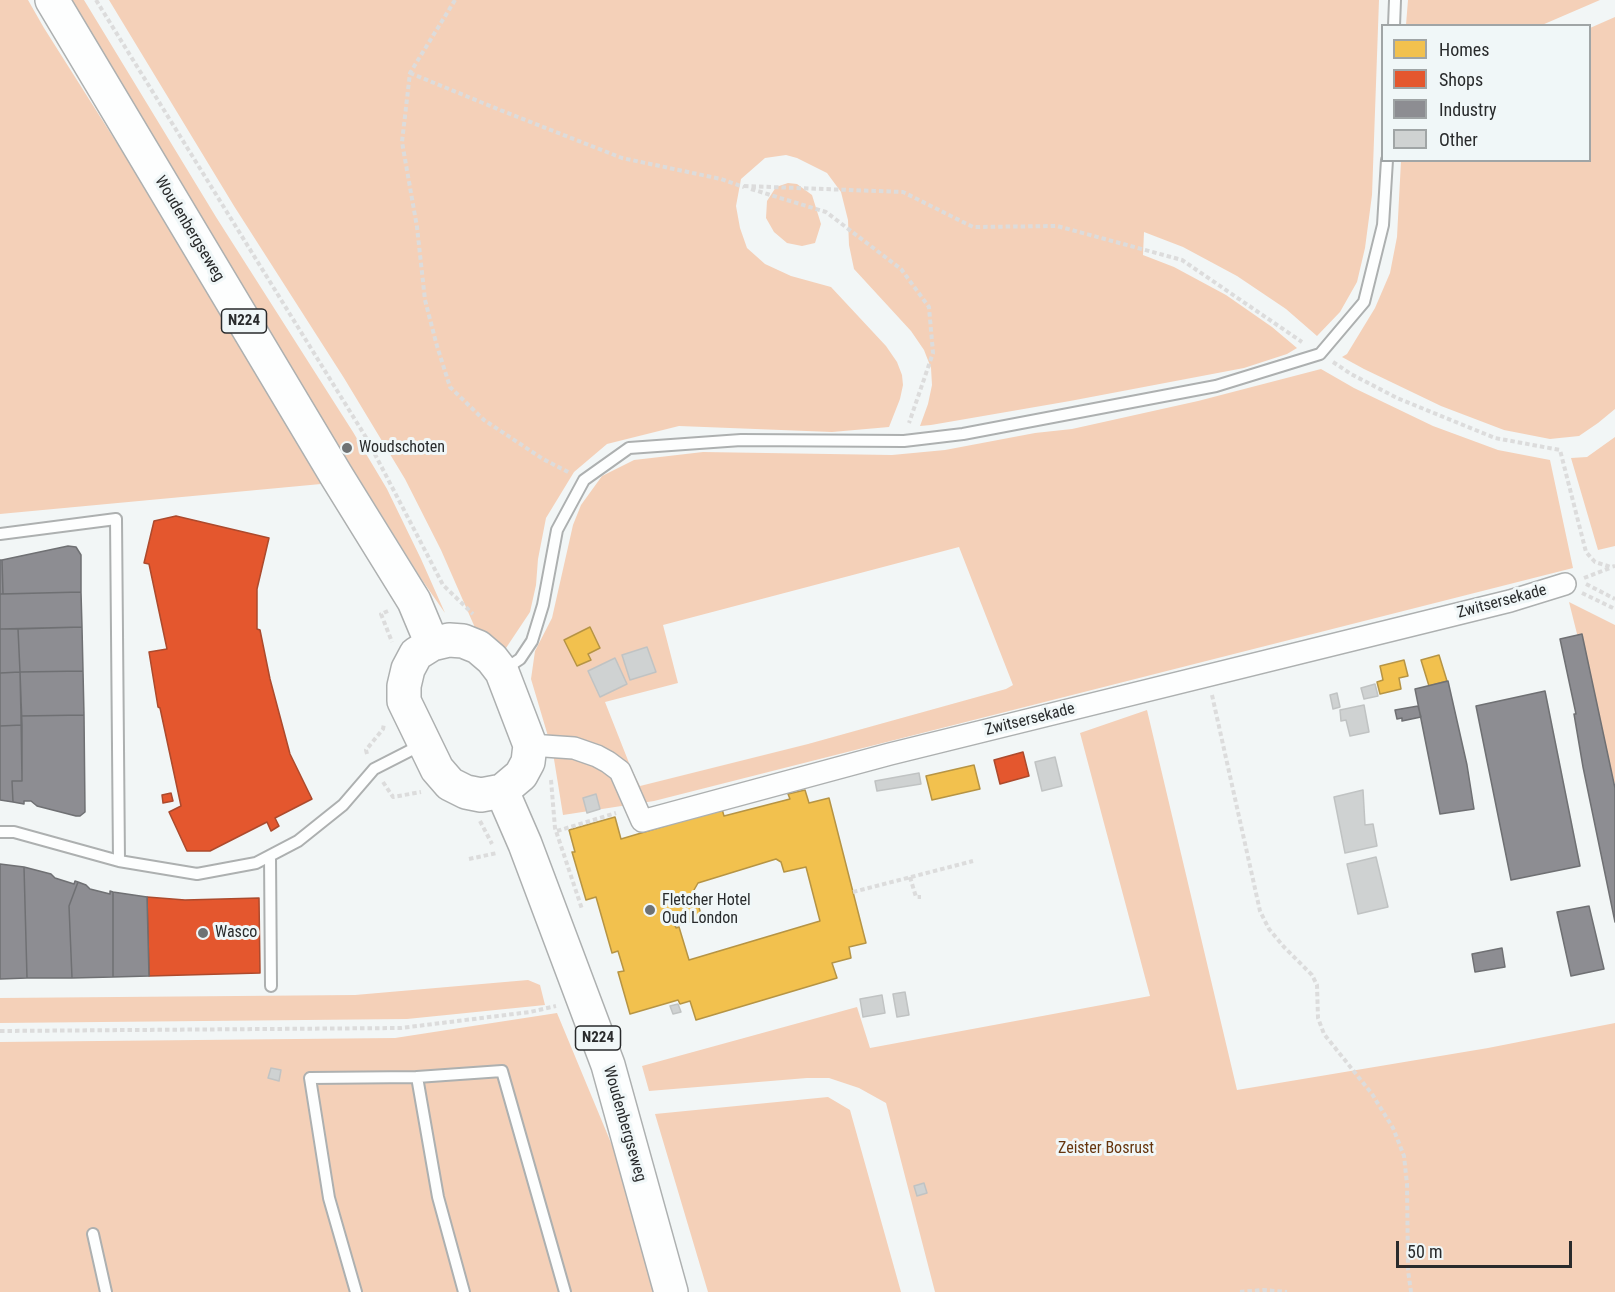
<!DOCTYPE html>
<style>
body{margin:0}
#map{position:relative;width:1615px;height:1292px;overflow:hidden;background:#f2f6f6;font-family:"Roboto Condensed",sans-serif}
canvas{display:block}
.legend{position:absolute;left:1381px;top:24px;width:210px;height:138px;box-sizing:border-box;background:#f0f7f8;border:2px solid #a0a5a6;margin:0;padding:8px 10px;list-style:none;font-size:18px;color:#292b2c}
.legend li{display:flex;align-items:center;gap:12px;height:30px}
.legend b{width:30px;border:2px solid #a0a5a6}
.scale{position:absolute;left:1396px;top:1241px;width:176px;height:27px;box-sizing:border-box;border:3px solid #292b2c;border-top:0;padding-left:8px;font-size:18px;line-height:21px;white-space:nowrap;color:#292b2c;-webkit-text-stroke:4px #f0f7f8;paint-order:stroke}
</style>
<div id="map">
<canvas width="1615" height="1292"></canvas>
<ul class="legend">
<li><b style="height:16px;background:#f2c14e"></b>Homes</li>
<li><b style="height:16px;background:#e4572e"></b>Shops</li>
<li><b style="height:16px;background:#8d8d92"></b>Industry</li>
<li><b style="height:16px;background:#cfd2d2"></b>Other</li>
</ul>
<div class="scale">50 m</div>
</div>
<script>
const ctx = document.querySelector('canvas').getContext('2d');
ctx.lineJoin = 'round';
function fill(path, color) { ctx.fillStyle = color; ctx.fill(path, 'evenodd'); }
const toPath = rows => new Path2D(rows.map(r => 'M' + r).join(''));
function stroke(path, color, width, dash) { ctx.strokeStyle = color; ctx.lineWidth = width; ctx.lineCap = dash ? 'butt' : 'round'; ctx.setLineDash(dash || []); ctx.stroke(path); }
function label(font, color, halo, rows, align = 'center') {
  ctx.font = font + ' "Roboto Condensed",sans-serif'; ctx.lineWidth = 6; ctx.setLineDash([]); ctx.textBaseline = 'middle'; ctx.strokeStyle = halo; ctx.fillStyle = color; for (const [text, x, y, turn = 0] of rows) {
    ctx.save(); ctx.translate(x, y); ctx.rotate((+turn || 0) * Math.PI / 180); ctx.textAlign = isNaN(turn) ? turn : align; if (halo) ctx.strokeText(text, 0, 0); ctx.fillText(text, 0, 0); ctx.restore();
  }
}
const green = toPath([
 [0,0,28,0,44,28,163,216,321,484,0,514],
 [64,0,84,0,216,217,353,432,387,489,421,559,445,613,420,577,300,384],
 [109,0,1379,0,1372,195,1365,248,1357,282,1340,312,1317,336,1286,309,1237,276,1183,247,1144,232,1143,255,1174,267,1226,295,1272,327,1297,348,1287,354,1244,368,1070,401,931,425,920,426,928,404,932,385,931,368,924,350,911,331,854,269,849,245,848,220,841,192,827,173,797,158,786,155,765,158,741,179,736,206,740,228,747,248,765,264,791,276,831,287,886,346,897,362,902,375,903,385,900,399,889,427,832,432,679,426,607,444,574,472,546,518,538,559,536,585,530,612,502,654,483,646,441,550,405,479,344,378,234,206],
 [1408,0,1600,0,1542,25,1406,25],
 [1615,17,1615,409,1598,423,1579,436,1550,439,1504,430,1441,406,1364,369,1342,357,1347,354,1375,308,1390,273,1397,237,1401,161,1590,160,1590,28],
 [788,183,797,184,812,195,821,224,815,243,802,246,787,243,774,232,766,218,767,201,776,187],
 [1321,369,1354,388,1433,426,1498,450,1550,460,1573,568,654,801,563,815,553,753,531,679,535,651,552,618,573,525,581,505,602,476,634,460,703,452,892,455,945,450,1035,433,1072,429,1198,401],
 [959,547,1013,685,1006,689,808,744,640,786,631,768,605,702,678,683,663,625],
 [1615,437,1615,546,1598,550,1571,458,1587,457],
 [1569,602,1615,625,1615,785],
 [1147,710,1237,1090,1488,1048,1615,1023,1615,1292,935,1292,886,1103,859,1088,829,1078,807,1078,649,1091,642,1066,857,1007,870,1048,1150,996,1080,733],
 [528,980,540,985,545,1005,407,1019,0,1023,0,998,355,995],
 [557,1013,626,1179,654,1292,0,1292,0,1042,395,1038],
 [828,1097,850,1110,901,1292,708,1292,655,1114]
]);
const homes = toPath([
 [590,627,600,648,588,654,591,660,577,666,564,640,590,627],
 [1439,655,1447,681,1429,686,1421,660,1439,655],
 [1404,660,1408,676,1399,678,1401,689,1380,694,1377,682,1383,680,1380,666,1404,660],
 [974,765,980,789,932,800,926,776,974,765],
 [805,790,809,803,829,798,866,943,849,947,851,958,832,963,837,978,696,1020,690,1001,680,1004,678,1000,630,1014,618,972,624,971,618,951,612,953,596,897,586,900,572,852,575,852,569,830,615,817,621,839,722,809,724,816,790,799,788,794,805,790],
 [776,859,781,862,784,872,806,867,820,921,689,960,679,927,676,928,675,926,702,918,694,890,698,883,776,859]
]);
const shops = toPath([
 [176,516,269,538,257,589,257,629,260,630,270,679,290,754,312,799,275,818,279,826,271,831,267,822,210,851,187,851,169,812,181,806,160,708,158,707,149,652,167,649,149,564,144,563,154,521,176,516],
 [1023,752,1029,776,1000,784,994,760,1023,752],
 [171,793,173,801,163,803,162,795,171,793],
 [147,897,185,900,259,898,260,973,149,976,147,897]
]);
const industry = toPath([
 [68,546,76,547,81,555,81,592,3,594,2,560,68,546],
 [0,560,2,560,3,594,0,594,0,560],
 [81,592,82,627,0,629,0,594,81,592],
 [82,627,83,671,20,672,18,629,82,627],
 [0,629,18,629,20,672,0,673,0,629],
 [1582,634,1615,788,1615,922,1583,767,1574,714,1576,714,1560,639,1582,634],
 [83,671,84,715,21,716,20,672,83,671],
 [20,672,22,725,0,726,0,673,20,672],
 [1448,681,1467,765,1474,809,1440,814,1415,689,1448,681],
 [1545,691,1580,866,1511,880,1476,706,1545,691],
 [1418,706,1421,717,1402,721,1402,718,1397,719,1395,710,1418,706],
 [84,715,85,812,80,816,76,816,37,806,31,801,24,801,24,804,13,802,12,781,22,781,21,716,84,715],
 [22,725,22,781,12,781,13,802,0,800,0,726,22,725],
 [0,864,24,867,27,978,0,979,0,864],
 [24,867,51,874,55,878,74,884,75,881,78,882,69,906,72,978,27,978,24,867],
 [78,882,86,885,90,889,110,894,110,891,113,892,113,977,72,978,69,906,78,882],
 [113,892,147,897,149,976,113,977,113,892],
 [1589,906,1604,969,1571,976,1557,912,1589,906],
 [1502,948,1505,967,1475,972,1472,954,1502,948]
]);
const building = toPath([
 [647,647,656,672,630,680,622,655,647,647],
 [615,658,627,684,600,697,588,671,615,658],
 [1375,684,1378,696,1364,699,1361,688,1375,684],
 [1337,693,1340,707,1333,709,1330,695,1337,693],
 [1364,705,1369,732,1350,736,1346,720,1341,721,1340,710,1364,705],
 [1055,757,1062,786,1042,791,1035,762,1055,757],
 [919,773,921,784,877,791,875,781,919,773],
 [1363,790,1365,825,1373,824,1377,846,1345,853,1334,797,1363,790],
 [596,794,600,809,587,813,583,798,596,794],
 [1376,857,1388,907,1358,914,1347,864,1376,857],
 [905,992,909,1015,897,1017,893,994,905,992],
 [882,995,885,1013,863,1017,860,999,882,995],
 [678,1004,681,1012,673,1014,670,1006,678,1004],
 [271,1068,281,1070,279,1081,268,1078,271,1068],
 [924,1183,927,1193,917,1196,914,1186,924,1183]
]);
const path = toPath([
 [96,0,367,439,443,585,473,614],
 [455,0,410,73,402,142,417,227,425,300,437,346,450,387,484,420,543,459,570,473],
 [410,73,500,110,622,158,721,179,744,187],
 [744,186,903,192,973,227,1057,226,1182,260,1302,342],
 [751,189,826,212,901,269,929,307,933,353,909,423],
 [1333,362,1351,374,1397,398,1495,438,1560,450,1586,552,1595,562,1611,567,1615,566],
 [1584,578,1610,568],
 [1586,584,1615,599],
 [1582,593,1615,609],
 [388,611,381,614,392,642],
 [1212,695,1260,911,1269,929,1284,947,1312,975,1317,985,1318,1018,1324,1034,1372,1094,1393,1128,1404,1156,1407,1184,1408,1270,1411,1292],
 [367,754,366,750,383,729,384,724],
 [551,780,555,828,582,909],
 [383,782,393,797,421,792],
 [480,821,492,844],
 [557,831,616,813],
 [469,859,497,853],
 [910,877,916,897,921,897],
 [853,892,973,861],
 [0,1031,401,1028,530,1012,556,1006],
 [1240,1292,1263,1290,1287,1292]
]);
const service = toPath([
 [1394,26,1395,0],
 [0,534,116,519,119,861],
 [505,669,520,659,532,641,543,605,557,530,584,480,629,448,741,440,904,441,963,434,1216,386,1320,354,1364,302,1383,225,1387,160],
 [0,832,14,832,119,861,197,874,256,863,298,841,343,805,374,769,421,745],
 [270,856,271,986],
 [417,1077,438,1197,464,1292],
 [93,1234,106,1292],
 [356,1292,329,1198,310,1078,417,1077,502,1071,565,1292]
]);
const minor = toPath([
 [530,745,574,748,597,756,608,762,620,771,642,821,890,754,1510,601,1565,584]
]);
const primary = toPath([
 [52,0,336,475,414,601,432,644],
 [449,640,463,641,478,647,492,659,502,672,530,745,528,762,521,775,502,791,481,795,466,792,450,784,437,769,404,701,404,686,408,669,416,654,432,644,449,640],
 [502,791,525,844,608,1065,671,1292]
]);
const markers = [
 [347,448,6,"#6f7273"],
 [650,910,6,"#6f7273"],
 [203,933,6,"#6f7273"]
];
const shields = [
 [244,321,45],
 [598,1038,45]
];
const shieldNames = [
 ["N224",244,321],
 ["N224",598,1038]
];
const streetNames = [
 ["Woudenbergseweg",189,229,59],
 ["Zwitsersekade",1502,602,-15],
 ["Zwitsersekade",1030,720,-14],
 ["Woudenbergseweg",624,1124,74]
];
const poiNames = [
 ["Woudschoten",359,448],
 ["Fletcher Hotel",662,901],
 ["Oud London",662,919],
 ["Wasco",215,933]
];
const parkNames = [
 ["Zeister Bosrust",1106,1149]
];
fill(green, '#f4d0b8');
fill(homes, '#f2c14e');
stroke(homes, '#b69444', 1.5);
fill(shops, '#e4572e');
stroke(shops, '#ac4a2d', 1.5);
fill(industry, '#8d8d92');
stroke(industry, '#6f7073', 1.5);
fill(building, '#cfd2d2');
stroke(building, '#c0c3c3', 1.5);
stroke(service, '#adb0b0', 14);
stroke(minor, '#adb0b0', 24);
stroke(primary, '#adb0b0', 36);
stroke(path, '#dcdcdc', 4, [4.5, 3]);
stroke(service, '#fdfefe', 10);
stroke(minor, '#fdfefe', 21);
stroke(primary, '#fdfefe', 33);
for (const [x, y, r, color] of markers) { const dot = new Path2D(); dot.arc(x, y, r, 0, 2 * Math.PI); ctx.fillStyle = color; ctx.fill(dot); stroke(dot, '#f0f7f8', 2); }
for (const [x, y, w] of shields) { const box = new Path2D(); box.roundRect(x - w / 2, y - 12, w, 24, 4.5); ctx.fillStyle = '#f0f7f8'; ctx.fill(box); stroke(box, '#292b2c', 1.5); }
label('bold 15px', '#292b2c', null, shieldNames);
label('16px', '#292b2c', '#f0f7f8', streetNames);
label('16px', '#292b2c', '#f0f7f8', poiNames, 'left');
label('16px', '#66350d', '#f0f7f8', parkNames);
</script>
